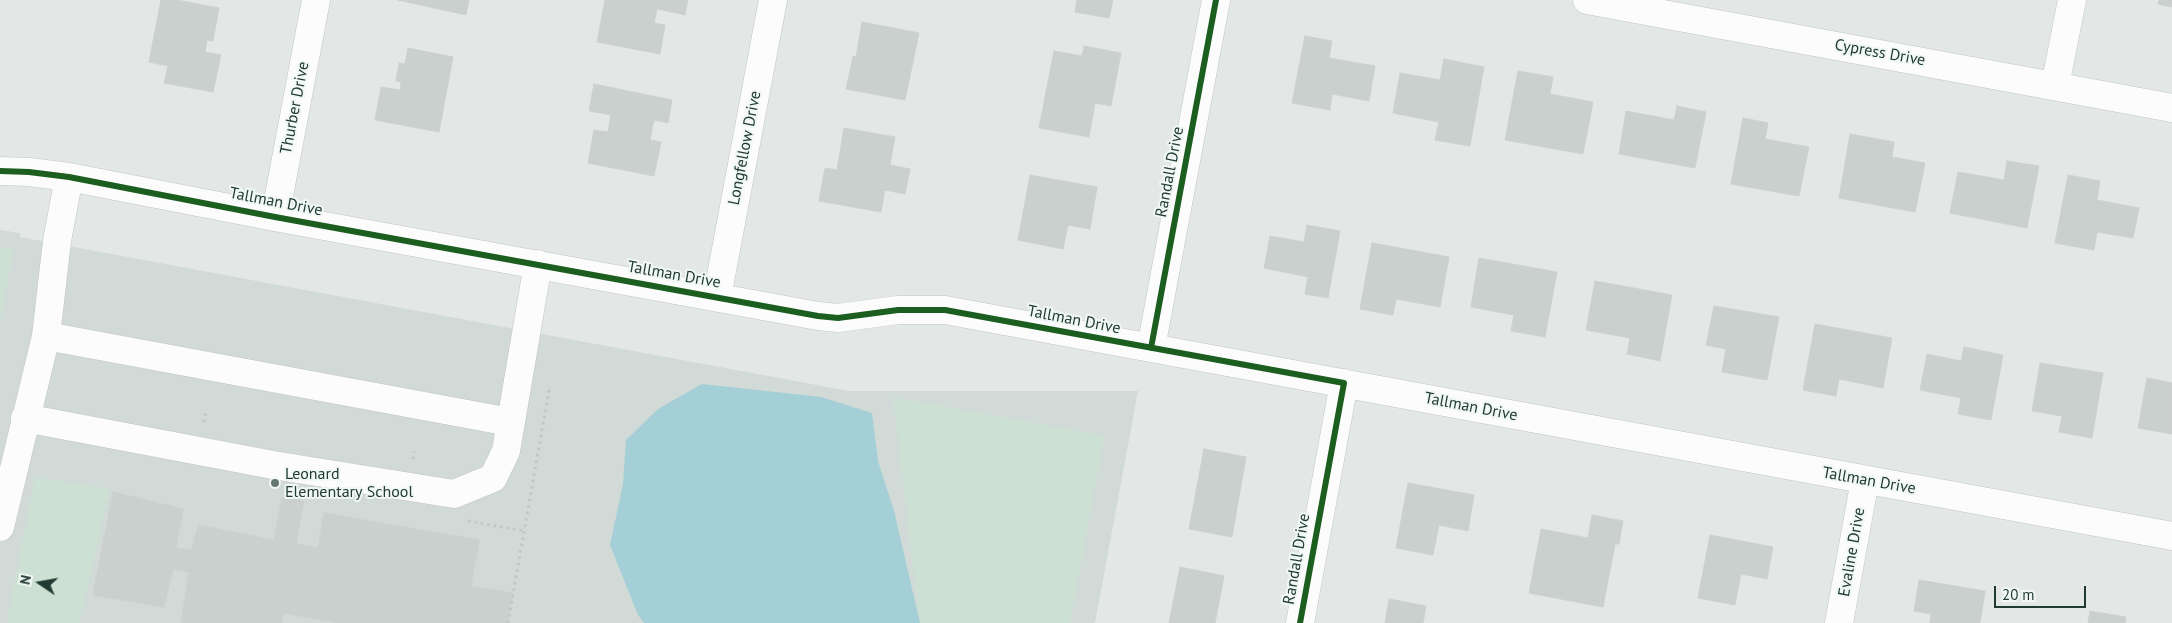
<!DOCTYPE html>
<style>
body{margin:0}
#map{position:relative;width:2172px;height:623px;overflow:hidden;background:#e3e8e6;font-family:"PT Sans",sans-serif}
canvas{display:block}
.north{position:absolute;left:15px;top:558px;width:50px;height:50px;-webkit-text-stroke:4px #f1f8f4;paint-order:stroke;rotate:282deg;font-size:14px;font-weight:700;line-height:20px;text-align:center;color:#213b34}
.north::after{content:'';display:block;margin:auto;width:18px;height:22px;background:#213b34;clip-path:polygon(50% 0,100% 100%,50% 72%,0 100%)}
.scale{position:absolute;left:1994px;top:586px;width:92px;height:22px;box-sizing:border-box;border:2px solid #213b34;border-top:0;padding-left:6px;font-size:15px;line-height:18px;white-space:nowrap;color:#213b34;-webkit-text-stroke:4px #f1f8f4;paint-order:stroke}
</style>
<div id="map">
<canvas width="2172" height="623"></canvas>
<div class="north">N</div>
<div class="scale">20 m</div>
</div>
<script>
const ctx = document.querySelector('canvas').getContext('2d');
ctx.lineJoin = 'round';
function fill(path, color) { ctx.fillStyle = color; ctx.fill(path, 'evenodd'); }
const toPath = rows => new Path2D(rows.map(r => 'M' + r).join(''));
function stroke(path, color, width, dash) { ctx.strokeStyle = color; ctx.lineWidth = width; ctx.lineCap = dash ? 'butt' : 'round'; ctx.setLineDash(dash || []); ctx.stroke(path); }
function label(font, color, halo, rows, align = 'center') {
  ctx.font = font + ' "PT Sans",sans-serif'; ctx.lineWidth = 4; ctx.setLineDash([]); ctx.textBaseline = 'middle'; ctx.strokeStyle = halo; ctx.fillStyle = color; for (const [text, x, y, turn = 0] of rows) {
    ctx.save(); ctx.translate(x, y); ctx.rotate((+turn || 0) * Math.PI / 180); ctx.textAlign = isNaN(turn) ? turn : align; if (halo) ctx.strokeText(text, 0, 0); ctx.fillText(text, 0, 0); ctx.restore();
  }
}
const built = toPath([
 [0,230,20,233,20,237,849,391,1138,391,1095,623,0,623]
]);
const green = toPath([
 [0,248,13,250,0,323],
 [893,397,1104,436,1070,623,920,623],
 [35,477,110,489,79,623,7,623]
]);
const water = toPath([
 [702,384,821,397,872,413,878,461,894,511,920,623,644,623,638,615,610,545,623,484,626,440,658,409]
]);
const building = toPath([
 [161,0,177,0,219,8,213,41,207,40,205,52,221,55,213,92,164,83,168,66,149,62,161,0],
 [398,0,469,0,466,15,398,0],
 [605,0,688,0,685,15,657,9,654,23,665,25,660,54,597,42,605,0],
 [1077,0,1113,0,1109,18,1075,12,1077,0],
 [2159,0,2172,0,2172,7,2158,4,2159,0],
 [862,22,919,33,905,100,846,89,853,56,856,57,862,22],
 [1305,36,1332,41,1329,58,1375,66,1369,101,1332,94,1330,110,1292,103,1305,36],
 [1084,46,1121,53,1111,106,1095,103,1089,137,1039,128,1054,51,1082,56,1084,46],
 [408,48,453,57,439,132,375,120,381,87,400,90,401,82,396,81,399,63,405,64,408,48],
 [1444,59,1484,67,1470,146,1435,140,1439,122,1393,113,1400,73,1440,80,1444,59],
 [1518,71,1553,77,1550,94,1593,102,1583,154,1505,140,1518,71],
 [594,84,672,100,668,123,654,120,650,140,661,142,654,176,588,163,594,130,608,132,611,115,589,111,594,84],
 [1677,106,1706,112,1695,168,1619,154,1626,111,1674,120,1677,106],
 [1743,118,1768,123,1765,139,1809,147,1799,196,1731,184,1743,118],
 [844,128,895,137,890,165,910,169,905,194,885,190,881,212,819,201,825,168,837,170,844,128],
 [1850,134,1894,142,1892,157,1925,163,1915,212,1839,198,1850,134],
 [2007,161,2039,166,2027,228,1950,213,1958,172,2004,180,2007,161],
 [1030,175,1097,187,1090,229,1068,225,1063,249,1018,240,1030,175],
 [2068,175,2100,181,2097,200,2139,208,2133,238,2097,232,2094,250,2055,243,2068,175],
 [1307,225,1340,231,1328,298,1305,294,1308,277,1264,268,1270,236,1304,242,1307,225],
 [1372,243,1449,257,1440,307,1396,299,1393,315,1360,309,1372,243],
 [1479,258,1557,272,1545,337,1511,331,1514,315,1471,307,1479,258],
 [1595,281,1672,295,1660,361,1627,354,1630,338,1586,330,1595,281],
 [1714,306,1779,317,1767,380,1722,372,1726,349,1706,345,1714,306],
 [1815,324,1892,338,1883,388,1839,379,1836,396,1803,390,1815,324],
 [1964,347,2003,355,1991,420,1958,414,1961,398,1920,390,1927,354,1961,361,1964,347],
 [2040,363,2103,373,2092,438,2059,432,2062,416,2032,411,2040,363],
 [2147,378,2172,383,2172,434,2138,428,2147,378],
 [1204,449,1246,457,1232,537,1189,529,1204,449],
 [1408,483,1474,495,1468,531,1439,525,1433,555,1396,548,1408,483],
 [113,492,183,509,176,548,192,550,198,525,274,540,282,497,304,501,296,544,318,548,324,513,479,540,471,586,513,593,507,623,339,623,283,613,281,623,181,623,189,572,173,569,164,607,93,595,113,492],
 [1592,515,1623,521,1619,544,1615,544,1603,607,1529,593,1541,529,1588,538,1592,515],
 [1710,535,1773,547,1767,579,1741,574,1735,605,1698,598,1710,535],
 [1180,567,1224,576,1215,623,1169,623,1180,567],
 [1919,580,1985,591,1980,623,1930,623,1931,614,1914,611,1919,580],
 [1389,599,1426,606,1423,623,1385,623,1389,599],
 [2090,611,2126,617,2125,623,2088,623,2090,611]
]);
const path = toPath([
 [204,422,206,412],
 [413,459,414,451],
 [468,521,524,531],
 [508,623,549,390]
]);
const minor = toPath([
 [1587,0,2172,108],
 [2055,86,2072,0],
 [0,171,29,172,69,177,275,217,818,316,838,318,898,310,945,310,2172,536],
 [275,217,316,0],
 [717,297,773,0],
 [46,336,510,422],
 [1151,348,1216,0],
 [25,418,273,465,454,494,493,478,506,451,538,264],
 [0,527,46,336,57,241,69,177],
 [1300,623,1344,383],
 [1839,623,1865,480]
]);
const cycleway = toPath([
 [0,171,29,172,69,177,275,217,818,316,838,318,898,310,945,310,1344,383,1300,623],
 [1151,348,1216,0]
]);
const markers = [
 [275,483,5,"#657872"]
];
const streetNames = [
 ["Cypress Drive",1880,53,10],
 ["Thurber Drive",295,108,-79],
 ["Longfellow Drive",745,148,-79],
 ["Randall Drive",1170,172,-79],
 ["Tallman Drive",276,202,11],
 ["Tallman Drive",674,275,10],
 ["Tallman Drive",1074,320,11],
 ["Tallman Drive",1471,407,11],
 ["Tallman Drive",1869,481,10],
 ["Evaline Drive",1852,552,-80],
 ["Randall Drive",1297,559,-80]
];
const poiNames = [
 ["Leonard",285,474],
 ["Elementary School",285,492]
];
fill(built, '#d1dad6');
fill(green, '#cce1d3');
fill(water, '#a4cfd6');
fill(building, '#cad0cd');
stroke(building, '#ccd1cf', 1);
stroke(minor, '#c0c5c3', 29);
stroke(path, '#c0c8c6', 3, [2.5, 4]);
stroke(minor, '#fbfcfb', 28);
stroke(cycleway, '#1b5e20', 6);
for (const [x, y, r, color] of markers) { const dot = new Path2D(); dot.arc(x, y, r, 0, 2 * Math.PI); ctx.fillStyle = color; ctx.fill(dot); stroke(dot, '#f1f8f4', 2); }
label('16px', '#213b34', '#f1f8f4', streetNames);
label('16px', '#213b34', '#f1f8f4', poiNames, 'left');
</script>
